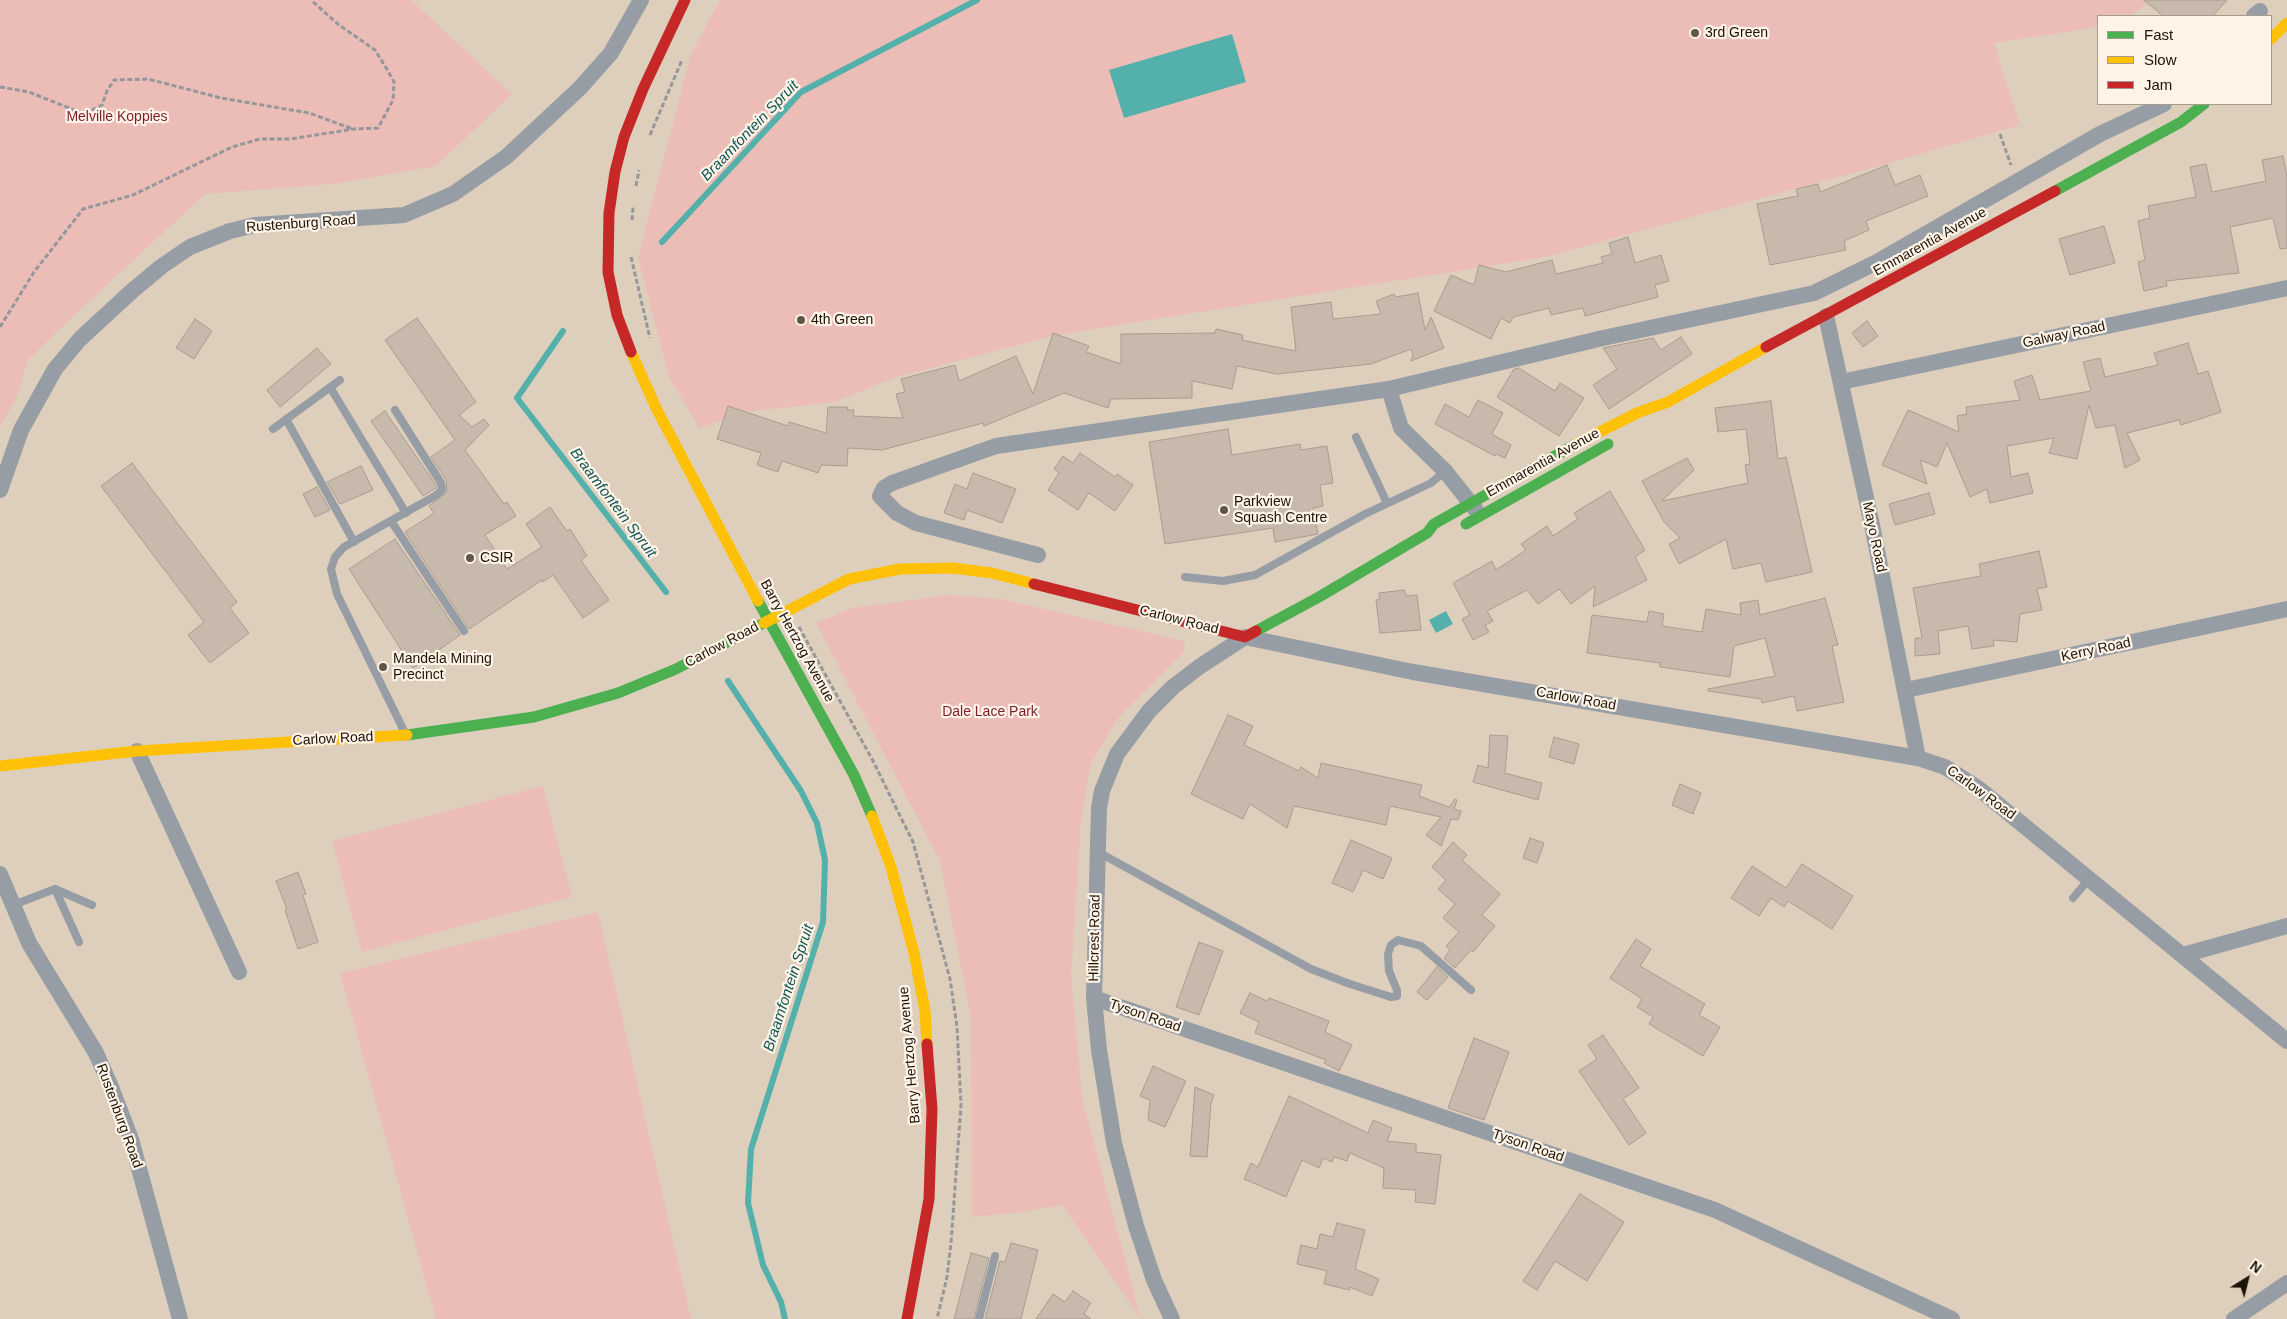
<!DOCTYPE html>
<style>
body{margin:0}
#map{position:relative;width:2287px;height:1319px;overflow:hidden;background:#ddcfbc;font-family:Helvetica,sans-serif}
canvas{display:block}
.legend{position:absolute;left:2097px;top:15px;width:175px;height:90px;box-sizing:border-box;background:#fff4e7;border:1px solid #a49a8d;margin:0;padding:6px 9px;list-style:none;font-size:15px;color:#1c1307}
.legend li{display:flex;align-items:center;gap:10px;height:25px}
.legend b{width:25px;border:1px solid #a49a8d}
.north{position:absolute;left:2222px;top:1254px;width:50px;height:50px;-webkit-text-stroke:4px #fff4e7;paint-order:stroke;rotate:36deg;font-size:14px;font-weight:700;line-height:20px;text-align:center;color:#1c1307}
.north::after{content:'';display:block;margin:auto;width:18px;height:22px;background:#1c1307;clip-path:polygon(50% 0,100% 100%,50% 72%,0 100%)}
</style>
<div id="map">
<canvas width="2287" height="1319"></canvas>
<ul class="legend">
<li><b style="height:6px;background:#4caf50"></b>Fast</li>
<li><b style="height:6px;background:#ffc107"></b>Slow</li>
<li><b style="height:6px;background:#c62828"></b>Jam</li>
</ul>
<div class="north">N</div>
</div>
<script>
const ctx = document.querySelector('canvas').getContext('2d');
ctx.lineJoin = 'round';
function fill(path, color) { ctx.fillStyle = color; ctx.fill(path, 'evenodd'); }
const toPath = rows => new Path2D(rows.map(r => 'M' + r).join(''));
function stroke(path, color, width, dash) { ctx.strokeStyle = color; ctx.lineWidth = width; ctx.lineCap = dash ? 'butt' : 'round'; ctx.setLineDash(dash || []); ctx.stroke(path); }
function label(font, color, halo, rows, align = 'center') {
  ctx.font = font + ' Helvetica,sans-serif'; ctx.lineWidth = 4.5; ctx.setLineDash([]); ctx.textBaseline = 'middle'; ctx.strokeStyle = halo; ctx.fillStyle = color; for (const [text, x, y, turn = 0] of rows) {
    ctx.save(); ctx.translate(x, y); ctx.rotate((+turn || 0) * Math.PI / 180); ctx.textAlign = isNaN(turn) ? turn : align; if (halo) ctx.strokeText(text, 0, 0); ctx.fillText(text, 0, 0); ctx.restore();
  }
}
const green = toPath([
 [0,0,411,0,512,94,436,166,333,184,205,194,69,320,28,360,16,399,0,427],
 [720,0,2151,0,2130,16,2098,16,2098,27,1994,43,2020,125,1886,164,1545,257,1056,335,897,377,834,402,746,412,699,428,669,377,638,258,691,54],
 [948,595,1001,599,1184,641,1185,651,1118,718,1090,765,1081,820,1071,975,1082,1098,1141,1319,1062,1205,1023,1212,972,1217,971,1016,940,861,816,623,853,608],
 [543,786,572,897,362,952,332,841],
 [598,912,691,1319,436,1319,340,973]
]);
const water = toPath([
 [1232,34,1246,82,1124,118,1109,70],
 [1446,611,1453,624,1436,633,1429,620]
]);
const stream = toPath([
 [662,242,801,92,977,0],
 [563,331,517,398,666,592],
 [728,681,801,791,817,823,825,860,823,922,751,1149,748,1203,763,1265,781,1302,785,1319]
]);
const building = toPath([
 [2144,0,2227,0,2213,16,2163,16,2144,0],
 [2283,156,2287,177,2287,248,2280,249,2273,218,2230,227,2239,273,2166,281,2167,286,2144,291,2138,262,2145,260,2138,221,2150,218,2148,206,2196,197,2190,167,2206,164,2212,192,2266,181,2262,160,2283,156],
 [1887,165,1895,185,1920,175,1928,196,1866,221,1869,230,1844,241,1846,250,1770,265,1757,204,1798,196,1796,189,1818,184,1820,192,1887,165],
 [2104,226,2115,263,2070,275,2059,239,2104,226],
 [1628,237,1635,263,1661,255,1669,281,1655,285,1658,297,1585,316,1583,308,1551,315,1549,308,1513,317,1510,323,1501,318,1491,339,1434,311,1451,275,1474,285,1479,265,1506,272,1552,260,1556,274,1603,263,1601,257,1612,254,1609,243,1628,237],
 [1418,293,1425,330,1431,317,1444,348,1411,361,1413,355,1411,349,1371,364,1277,374,1237,366,1232,389,1192,381,1192,398,1111,399,1108,408,1064,393,984,426,983,423,882,450,848,448,847,466,821,465,818,473,782,461,778,472,757,465,761,453,717,439,728,406,788,426,789,422,826,433,828,407,848,407,847,410,854,410,853,416,903,418,896,394,905,392,901,379,955,365,959,381,1016,356,1033,394,1053,333,1089,346,1086,352,1121,364,1121,334,1215,333,1216,329,1243,335,1242,340,1296,351,1291,307,1331,302,1333,319,1381,314,1376,301,1394,294,1396,297,1418,293],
 [417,318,476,402,459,415,472,427,484,419,489,425,465,450,504,504,507,502,516,516,485,535,507,569,542,547,526,524,550,507,567,531,570,529,587,556,581,560,609,600,583,618,553,575,543,582,542,580,469,629,405,532,434,513,429,506,447,492,446,480,431,457,455,440,385,340,417,318],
 [195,319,212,331,194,359,176,348,195,319],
 [1867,321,1878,336,1863,347,1852,333,1867,321],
 [1681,337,1692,354,1609,409,1593,385,1617,369,1603,348,1653,338,1661,350,1681,337],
 [2188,343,2198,374,2208,371,2221,412,2181,425,2179,420,2127,433,2140,460,2125,468,2115,425,2096,428,2089,405,2077,459,2049,453,2054,438,2007,446,2011,477,2028,473,2033,493,1990,503,1987,489,1970,497,1947,443,1937,467,1920,460,1927,484,1882,465,1908,410,1959,432,1957,416,1967,414,1966,407,2020,400,2014,381,2032,375,2040,400,2091,391,2083,362,2100,358,2105,377,2158,365,2154,353,2188,343],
 [317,348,331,364,280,407,267,390,317,348],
 [1519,368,1555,391,1560,383,1584,398,1559,436,1497,397,1514,369,1519,368],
 [1478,400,1503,413,1492,434,1511,445,1505,458,1496,454,1495,456,1435,424,1445,404,1469,417,1478,400],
 [1771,401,1778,459,1786,457,1812,572,1766,582,1761,563,1733,569,1726,539,1679,564,1669,544,1680,538,1664,522,1642,481,1687,458,1694,470,1662,501,1748,483,1745,465,1750,464,1746,429,1718,432,1715,408,1771,401],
 [385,411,436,485,436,488,423,496,371,421,385,411],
 [1228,429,1232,455,1300,444,1301,450,1327,446,1333,483,1320,485,1323,506,1313,508,1318,534,1275,542,1273,528,1165,544,1149,442,1228,429],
 [1080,453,1115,477,1117,474,1133,485,1115,511,1089,493,1078,510,1048,490,1059,473,1054,469,1063,456,1073,463,1080,453],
 [132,463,237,602,230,608,249,633,210,663,188,635,204,622,101,486,132,463],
 [361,466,373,490,340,504,327,482,361,466],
 [973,473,1016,489,1002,523,967,510,964,520,944,513,955,484,967,489,973,473],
 [317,487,330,510,315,517,303,494,317,487],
 [1610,491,1645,550,1635,557,1647,580,1593,607,1595,586,1571,604,1559,589,1538,604,1527,590,1487,611,1493,621,1485,625,1489,632,1473,640,1462,619,1470,615,1453,583,1492,561,1496,570,1526,550,1521,544,1547,526,1553,536,1578,519,1574,513,1610,491],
 [1929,493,1935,514,1895,525,1889,504,1929,493],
 [395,539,460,635,413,668,349,569,395,539],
 [2039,551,2047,587,2037,589,2042,610,2020,614,2017,642,1993,640,1994,646,1972,649,1968,626,1938,631,1940,654,1915,656,1915,638,1922,638,1913,588,1981,576,1979,564,2039,551],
 [1404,590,1407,596,1417,595,1421,630,1380,633,1376,600,1380,599,1379,593,1404,590],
 [1825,598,1838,645,1832,646,1844,702,1797,711,1794,696,1762,703,1761,699,1708,691,1708,689,1775,676,1765,638,1734,646,1730,677,1660,667,1660,663,1587,653,1592,615,1647,622,1649,611,1664,614,1662,626,1702,632,1706,609,1741,615,1740,603,1758,600,1760,615,1825,598],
 [1228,715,1253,726,1244,745,1299,771,1301,767,1318,778,1321,763,1422,785,1419,796,1449,807,1455,799,1457,800,1454,809,1461,811,1458,820,1451,819,1441,846,1426,835,1441,817,1390,806,1386,825,1294,806,1287,828,1250,804,1243,819,1191,794,1228,715],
 [1490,735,1508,736,1505,773,1542,783,1538,800,1473,782,1478,765,1488,768,1490,735],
 [1554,737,1579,744,1574,764,1549,757,1554,737],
 [1680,784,1701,793,1693,814,1672,805,1680,784],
 [1530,838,1544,843,1537,863,1523,858,1530,838],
 [1351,840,1392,858,1383,879,1363,870,1353,892,1332,883,1351,840],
 [1453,842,1467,855,1462,860,1500,894,1482,915,1495,926,1473,952,1471,950,1455,968,1444,958,1450,950,1446,946,1459,932,1443,918,1455,904,1438,889,1446,880,1432,867,1453,842],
 [1802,864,1853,896,1832,929,1788,901,1784,907,1771,898,1759,916,1731,898,1752,866,1786,888,1802,864],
 [298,872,306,894,303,895,318,942,298,949,285,910,287,909,276,881,298,872],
 [1636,939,1651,949,1640,966,1705,1004,1699,1015,1720,1027,1703,1056,1649,1024,1653,1017,1637,1007,1642,999,1610,978,1636,939],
 [1199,942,1223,951,1199,1015,1176,1007,1199,942],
 [1437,967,1448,977,1427,1000,1417,992,1437,967],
 [1250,993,1267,1001,1269,998,1329,1021,1325,1032,1352,1045,1339,1071,1324,1063,1326,1060,1255,1033,1259,1022,1240,1013,1250,993],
 [1603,1035,1639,1088,1623,1099,1646,1133,1629,1145,1579,1071,1597,1059,1588,1045,1603,1035],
 [1474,1038,1509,1052,1484,1120,1448,1108,1474,1038],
 [1153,1066,1186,1081,1165,1127,1148,1120,1150,1100,1140,1096,1153,1066],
 [1195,1087,1214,1095,1211,1103,1207,1157,1190,1156,1195,1087],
 [1289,1096,1368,1133,1373,1120,1392,1128,1387,1141,1416,1144,1416,1152,1441,1155,1435,1204,1415,1202,1416,1190,1383,1188,1384,1168,1350,1153,1347,1161,1334,1157,1332,1162,1323,1158,1319,1168,1302,1160,1286,1197,1244,1179,1251,1163,1258,1167,1289,1096],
 [1580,1194,1624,1222,1587,1281,1555,1261,1537,1290,1523,1281,1580,1194],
 [1337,1223,1365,1230,1355,1269,1379,1279,1372,1296,1350,1287,1350,1290,1324,1284,1327,1271,1297,1264,1301,1245,1317,1249,1320,1234,1333,1237,1337,1223],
 [1011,1243,1038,1250,1021,1319,985,1319,1000,1261,1005,1262,1011,1243],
 [971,1253,989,1258,974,1319,954,1319,971,1253],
 [1073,1291,1091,1303,1084,1314,1091,1319,1036,1319,1053,1294,1065,1302,1073,1291]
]);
const path = toPath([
 [0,87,29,92,84,114,102,105,107,91,114,80,148,79,221,98,309,113,353,129],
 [2000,134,2011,165],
 [650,135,682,60],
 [636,186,639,170],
 [632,220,633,207],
 [631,257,650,338],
 [0,327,34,272,83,209,133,195,232,147,260,139,290,139,354,129,378,128,393,100,394,82,388,71,375,50,339,25,311,0],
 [799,627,872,759,913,842,950,979,957,1027,961,1105,951,1243,947,1277,937,1319]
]);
const lane = toPath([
 [330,387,406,513],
 [395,410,441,483,442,490,435,496,344,547,335,557,331,569,337,594,405,733],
 [286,419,354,542],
 [273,429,340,380],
 [1356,437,1387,503],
 [391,521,464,631],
 [1185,577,1223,581,1255,575,1365,514,1431,483,1445,471],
 [1098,852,1311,969,1350,984,1391,997,1397,996,1397,990,1389,971,1388,954,1391,945,1398,940,1421,946,1471,990],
 [55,889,79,942],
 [2073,898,2089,879],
 [13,905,55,889,92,905],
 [979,1319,995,1256]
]);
const street = toPath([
 [2254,16,2260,11],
 [1826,316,1872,525,1918,758],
 [1841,382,2287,288],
 [1389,389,1401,428,1445,471,1476,510],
 [0,490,21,430,55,369,80,339,132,291,162,266,190,247,230,231,255,225,404,215,453,194,506,157,580,88,611,53,641,0],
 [1038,555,916,523,897,513,880,496,884,488,892,483,996,446,1389,389,1603,338,1814,293,1877,262,2100,134,2164,104],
 [1906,690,2287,609],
 [137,751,239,972],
 [0,874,29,943,96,1053,111,1087,131,1139,180,1319],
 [2183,955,2287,926],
 [1094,998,1715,1210,1952,1319],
 [1172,1319,1154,1280,1136,1226,1114,1143,1099,1050,1094,998,1099,808,1102,791,1117,754,1149,711,1173,687,1199,667,1245,637,1413,672,1918,758,1945,767,1978,788,2287,1041],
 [2234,1319,2287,1283]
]);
const fast = toPath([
 [2055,191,2181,122,2204,104],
 [1466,524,1608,444],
 [758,601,854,775,872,816],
 [1256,631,1319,597,1427,533,1434,524,1576,444],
 [407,735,534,717,618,693,676,669,764,623]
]);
const slow = toPath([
 [2271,39,2287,23],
 [631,352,657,410,758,601],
 [1576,444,1637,413,1668,402,1766,347],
 [764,623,849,579,900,569,953,568,992,573,1034,584],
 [0,766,137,751,407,735],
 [872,816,891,867,914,953,925,1011,927,1044]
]);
const jam = toPath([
 [1766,347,2055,191],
 [631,352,617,315,608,272,609,213,615,172,624,137,643,89,685,0],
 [1034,584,1245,637,1256,631],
 [907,1319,929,1199,932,1109,927,1044]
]);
const markers = [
 [1695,33,5,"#605546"],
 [801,320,5,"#605546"],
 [1224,510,5,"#605546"],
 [470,558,5,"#605546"],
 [383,667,5,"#605546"]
];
const poiNames = [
 ["3rd Green",1705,33],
 ["4th Green",811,320],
 ["Parkview",1234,502],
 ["Squash Centre",1234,518],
 ["CSIR",480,558],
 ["Mandela Mining",393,659],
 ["Precinct",393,675]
];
const parkNames = [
 ["Melville Koppies",117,117],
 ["Dale Lace Park",990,712]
];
const streetNames = [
 ["Rustenburg Road",301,224,-4],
 ["Emmarentia Avenue",1930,242,-29],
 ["Galway Road",2064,335,-12],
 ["Emmarentia Avenue",1543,463,-29],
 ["Mayo Road",1874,537,78],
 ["Carlow Road",1179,620,14],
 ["Barry Hertzog Avenue",797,641,61],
 ["Carlow Road",722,645,-28],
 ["Kerry Road",2096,650,-12],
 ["Carlow Road",1576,699,10],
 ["Carlow Road",333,739,-3],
 ["Carlow Road",1981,793,36],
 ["Hillcrest Road",1095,938,-89],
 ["Tyson Road",1145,1016,19],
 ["Barry Hertzog Avenue",910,1055,-95],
 ["Rustenburg Road",119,1116,70],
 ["Tyson Road",1528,1146,19]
];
const waterNames = [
 ["Braamfontein Spruit",750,131,-46],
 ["Braamfontein Spruit",613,503,53],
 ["Braamfontein Spruit",789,988,-72]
];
fill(green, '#ecbdb7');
fill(water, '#53b0aa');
stroke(stream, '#53b0aa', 6);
fill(building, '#c7baad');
stroke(building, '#a99c8f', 1);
stroke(path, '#95979a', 3, [5, 2.5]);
stroke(lane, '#979da4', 8);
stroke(street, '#979da4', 16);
stroke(fast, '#4caf50', 11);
stroke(slow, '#ffc107', 11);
stroke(jam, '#c62828', 11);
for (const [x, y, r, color] of markers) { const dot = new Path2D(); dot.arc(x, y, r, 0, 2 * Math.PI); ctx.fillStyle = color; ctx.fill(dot); stroke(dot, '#fff4e7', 2); }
label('14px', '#1c1307', '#fff4e7', poiNames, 'left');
label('14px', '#7d1c2f', '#fff4e7', parkNames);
label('14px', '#1c1307', '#fff4e7', streetNames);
label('italic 15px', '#0f5655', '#fff4e7', waterNames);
</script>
